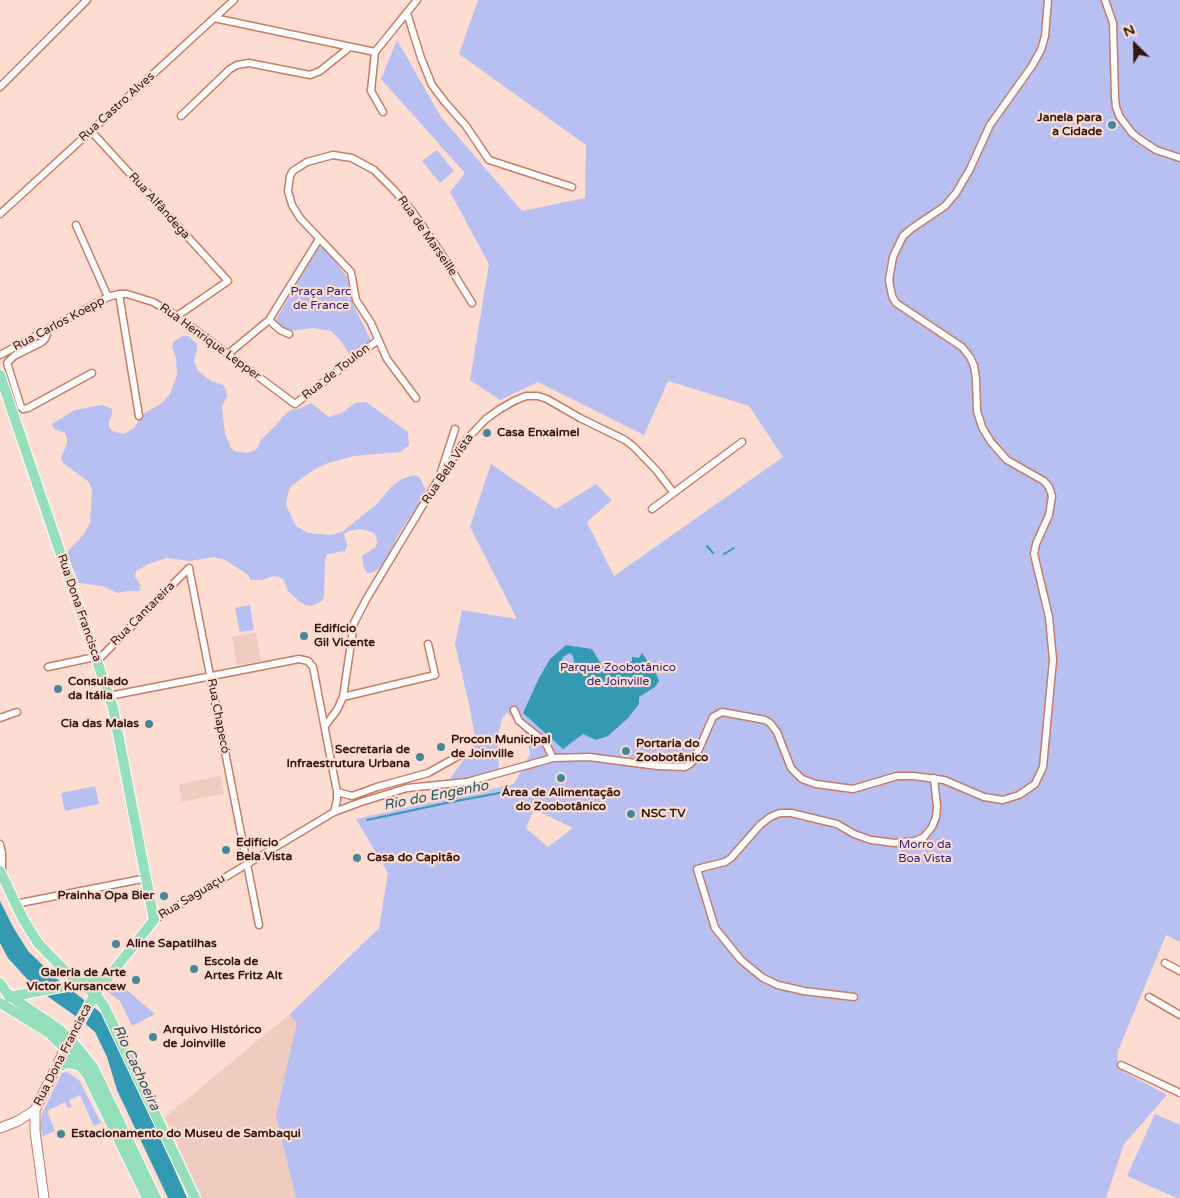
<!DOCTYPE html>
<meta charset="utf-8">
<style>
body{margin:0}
#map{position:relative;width:1180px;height:1198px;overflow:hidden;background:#fddcd1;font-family:"Varela Round",sans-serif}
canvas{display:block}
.north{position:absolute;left:1110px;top:20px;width:50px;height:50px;-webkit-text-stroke:4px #fddcd1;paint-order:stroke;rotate:337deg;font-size:14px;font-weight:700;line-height:20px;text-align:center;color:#33160d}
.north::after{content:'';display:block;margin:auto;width:18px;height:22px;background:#33160d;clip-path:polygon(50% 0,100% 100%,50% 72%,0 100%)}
</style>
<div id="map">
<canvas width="1180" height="1198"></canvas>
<div class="north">N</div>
</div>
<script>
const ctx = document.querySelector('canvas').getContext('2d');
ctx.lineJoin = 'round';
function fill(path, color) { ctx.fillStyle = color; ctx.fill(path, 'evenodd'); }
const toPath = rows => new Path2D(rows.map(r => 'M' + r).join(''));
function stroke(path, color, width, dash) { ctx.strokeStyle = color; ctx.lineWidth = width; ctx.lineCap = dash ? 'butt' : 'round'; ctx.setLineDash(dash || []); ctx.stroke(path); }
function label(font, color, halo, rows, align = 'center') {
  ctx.font = font + ' "Varela Round",sans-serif'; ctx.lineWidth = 4.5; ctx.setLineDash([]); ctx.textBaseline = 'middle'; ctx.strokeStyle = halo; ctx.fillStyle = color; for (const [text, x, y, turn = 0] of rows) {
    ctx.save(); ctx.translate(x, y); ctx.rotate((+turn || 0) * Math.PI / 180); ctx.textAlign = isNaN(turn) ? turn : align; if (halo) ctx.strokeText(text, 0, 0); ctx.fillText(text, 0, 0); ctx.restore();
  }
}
const built = toPath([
 [256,632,261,661,237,665,232,637],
 [221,776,224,794,182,802,179,784],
 [289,1015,298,1022,276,1116,296,1198,202,1198,165,1117]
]);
const green = toPath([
 [478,0,1180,0,1180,942,1166,935,1118,1051,1117,1068,1167,1095,1124,1144,1106,1198,296,1198,276,1116,297,1022,289,1015,379,928,388,873,356,819,514,784,530,754,526,734,507,712,502,719,498,735,499,769,469,779,448,782,476,742,469,704,455,644,462,610,517,619,470,527,491,464,556,509,596,484,612,500,587,522,614,576,783,457,749,406,668,381,644,435,538,382,500,400,470,380,489,264,450,192,465,173,381,79,397,40,441,117,522,211,585,198,586,145,459,54],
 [534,809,573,828,548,847,526,828],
 [437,150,454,171,440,183,422,161],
 [320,247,326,249,347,277,352,303,372,342,352,358,340,340,331,331,313,328,290,331,286,330,275,321,318,248],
 [183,336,189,336,197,344,197,350,194,361,198,371,211,381,223,385,226,390,227,396,222,407,225,433,231,448,235,451,246,453,253,451,258,448,260,441,279,422,282,417,291,410,301,408,311,403,329,417,342,413,355,403,366,402,408,432,409,445,400,452,354,456,328,463,317,468,302,478,290,487,288,493,286,505,296,526,308,533,331,535,342,532,377,504,392,486,402,479,414,475,419,477,425,488,425,494,397,537,385,562,377,570,372,573,367,573,364,568,362,556,376,547,377,542,376,536,372,532,360,529,349,531,344,534,347,545,345,551,327,554,325,560,324,596,322,601,311,606,306,605,300,602,288,591,284,580,279,577,274,576,262,580,251,580,248,575,236,567,225,560,214,557,190,561,166,558,149,564,136,571,135,577,141,586,139,591,128,591,117,593,102,586,79,583,68,556,68,551,84,534,90,523,92,491,89,482,63,463,61,458,67,444,67,438,65,433,54,429,52,424,75,410,102,405,112,409,112,415,109,421,109,427,112,431,124,434,134,428,143,414,162,403,170,394,177,375,176,358,172,347,174,341],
 [250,605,254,630,240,632,235,608],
 [95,786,99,804,65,811,61,793],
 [116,981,155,1014,132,1026,120,1001,109,993],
 [67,1072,79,1080,101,1123,94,1126,80,1095,69,1100,72,1107,68,1108,65,1102,47,1111,55,1131,43,1136,40,1128,42,1114,62,1073],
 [1155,1114,1180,1125,1180,1198,1177,1198,1127,1176]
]);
const water = toPath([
 [566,645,592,649,604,669,619,668,632,661,632,657,639,658,642,653,656,673,659,681,655,687,639,697,639,704,627,719,608,736,596,740,583,734,563,749,523,713,539,678,550,659],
 [570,653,573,656,576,672,572,672,571,669,565,670,560,666,563,657],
 [0,901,13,927,28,951,57,979,105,1016,109,1021,187,1198,168,1198,117,1090,107,1057,95,1032,81,1020,33,986,28,985,28,980,8,958,0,943]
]);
const stream = toPath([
 [707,546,713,553],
 [724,554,734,548],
 [367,820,451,802,510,791]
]);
const minor = toPath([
 [1105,0,1113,23,1115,97,1116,107,1120,117,1132,133,1141,140,1156,150,1180,158],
 [407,13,421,58,432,85,444,101,466,126,489,160,572,187],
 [214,18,375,52],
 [0,87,87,0],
 [383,112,371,91,375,52,417,0],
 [181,116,230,69,237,65,249,63,310,75,320,71,350,47],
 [91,131,228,281,177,316],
 [0,214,234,0],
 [76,225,108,297],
 [119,294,139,416],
 [269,320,280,330,289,334],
 [49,329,45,339,42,342,14,356,7,363,21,407,23,409,28,408,92,373],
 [228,354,269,320,319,239],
 [0,355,108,297,119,294,127,294,153,302,177,316,295,404,378,340],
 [416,398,387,359,371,323,356,300,351,272,300,218,292,205,288,191,290,176,293,171,307,162,333,155,352,158,374,170,393,189,412,211,441,253,472,303],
 [441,472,455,429],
 [652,509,742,442],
 [189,568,259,925],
 [97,661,189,568],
 [48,667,95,657],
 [109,696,299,659,308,661,313,667,337,792,337,800,334,812],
 [343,697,435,675,428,644],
 [514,710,519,721,545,742,553,758],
 [0,718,17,712],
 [325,726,337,710,343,697,354,623,367,598,438,480,465,441,486,419,500,409,514,401,526,396,538,396,547,399,580,418,625,440,634,447,657,471,673,492],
 [337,792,352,796,377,787,428,773,462,754],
 [0,844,2,853,2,875],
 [15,904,147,878],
 [154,920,334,812,361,802,407,788,467,782,553,758,589,757,658,766,685,767,690,764,694,760,713,717,722,712,765,720,770,723,777,732,791,768,802,779,816,784,853,789,897,776,913,776,944,780,984,797,1003,800,1019,795,1035,784,1043,767,1053,660,1049,617,1034,554,1036,544,1049,515,1052,496,1049,487,1044,481,1007,460,991,442,982,427,977,411,976,379,974,366,970,357,962,347,896,303,892,296,889,280,893,257,903,236,911,229,945,206,956,193,970,169,990,125,1032,66,1041,50,1045,36,1048,0],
 [1165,963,1180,971],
 [854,997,804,991,778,985,763,978,741,960,715,928,697,869,725,862,731,858,760,825,770,817,780,813,791,813,837,824,854,834,871,840,895,843,915,841,924,837,932,827,936,817,937,807,934,778],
 [1149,997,1180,1015],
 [1121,1065,1180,1093]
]);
const secondary = toPath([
 [0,1128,18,1121,35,1110],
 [44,1198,35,1131,35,1110,65,1049]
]);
const primary = toPath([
 [0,375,113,708,154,920,95,994,65,1049],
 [0,871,23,919,38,943,65,971,95,994,104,1006,195,1198],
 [0,983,6,992,17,1001,60,1030,77,1047,93,1067,156,1198],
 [9,997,108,978],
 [0,1003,49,1033,72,1056,87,1074,147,1198],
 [56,1067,68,1063,81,1066]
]);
const markers = [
 [1112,125,5,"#458699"],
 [487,433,5,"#458699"],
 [304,636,5,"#458699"],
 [58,689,5,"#458699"],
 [149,724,5,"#458699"],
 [441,747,5,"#458699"],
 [626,751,5,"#458699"],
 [420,757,5,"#458699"],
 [561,778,5,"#458699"],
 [631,814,5,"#458699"],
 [226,850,5,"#458699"],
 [357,858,5,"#458699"],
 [164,896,5,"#458699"],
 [116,944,5,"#458699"],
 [194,969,5,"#458699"],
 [136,980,5,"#458699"],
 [153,1037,5,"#458699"],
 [61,1134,5,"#458699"]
];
const streetNames = [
 ["Rua Castro Alves",117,107,-42],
 ["Rua Alfândega",159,206,48],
 ["Rua de Marseille",427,236,55],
 ["Rua Carlos Koepp",59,324,-28],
 ["Rua Henrique Lepper",210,342,36],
 ["Rua de Toulon",336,372,-38],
 ["Rua Bela Vista",448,469,-56],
 ["Rua Dona Francisca",79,608,71],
 ["Rua Cantareira",143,614,-45],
 ["Rua Chapecó",218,716,79],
 ["Rua Saguaçu",192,897,-31],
 ["Rua Dona Francisca",63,1055,-63]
];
const poiNames = [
 ["Janela para",1102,118,"right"],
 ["a Cidade",1102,132,"right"],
 ["Casa Enxaimel",497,433],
 ["Edifício",314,629],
 ["Gil Vicente",314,643],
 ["Consulado",68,682],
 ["da Itália",68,696],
 ["Cia das Malas",139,724,"right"],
 ["Procon Municipal",451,740],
 ["de Joinville",451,754],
 ["Portaria do",636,744],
 ["Zoobotânico",636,758],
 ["Secretaria de",410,750,"right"],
 ["Infraestrutura Urbana",410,764,"right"],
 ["Área de Alimentação",561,793,"center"],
 ["do Zoobotânico",561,807,"center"],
 ["NSC TV",641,814],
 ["Edifício",236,843],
 ["Bela Vista",236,857],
 ["Casa do Capitão",367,858],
 ["Prainha Opa Bier",154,896,"right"],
 ["Aline Sapatilhas",126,944],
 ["Escola de",204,962],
 ["Artes Fritz Alt",204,976],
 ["Galeria de Arte",126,973,"right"],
 ["Victor Kursancew",126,987,"right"],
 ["Arquivo Histórico",163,1030],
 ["de Joinville",163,1044],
 ["Estacionamento do Museu de Sambaqui",71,1134]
];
const parkNames = [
 ["Praça Parc",321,292],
 ["de France",321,306],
 ["Parque Zoobotânico",618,668],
 ["de Joinville",618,682],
 ["Morro da",925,845],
 ["Boa Vista",925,859]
];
const waterNames = [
 ["Rio do Engenho",436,796,-11],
 ["Rio Cachoeira",136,1068,65]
];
fill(built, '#f0cbc0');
fill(green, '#b8bff1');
fill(water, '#349ab4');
stroke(stream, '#349ab4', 2);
stroke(minor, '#c77c64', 9);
stroke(secondary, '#c77c64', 11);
stroke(primary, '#fff', 12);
stroke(minor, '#fff', 6);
stroke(secondary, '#fff', 9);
stroke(primary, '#95dfba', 10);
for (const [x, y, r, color] of markers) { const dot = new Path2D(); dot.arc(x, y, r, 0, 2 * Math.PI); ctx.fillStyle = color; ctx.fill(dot); stroke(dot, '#fddcd1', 2); }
label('12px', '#33160d', '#fddcd1', streetNames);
label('bold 12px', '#33160d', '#fddcd1', poiNames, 'left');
label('12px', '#2b2283', '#fddcd1', parkNames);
label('italic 14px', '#225967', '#fddcd1', waterNames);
</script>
